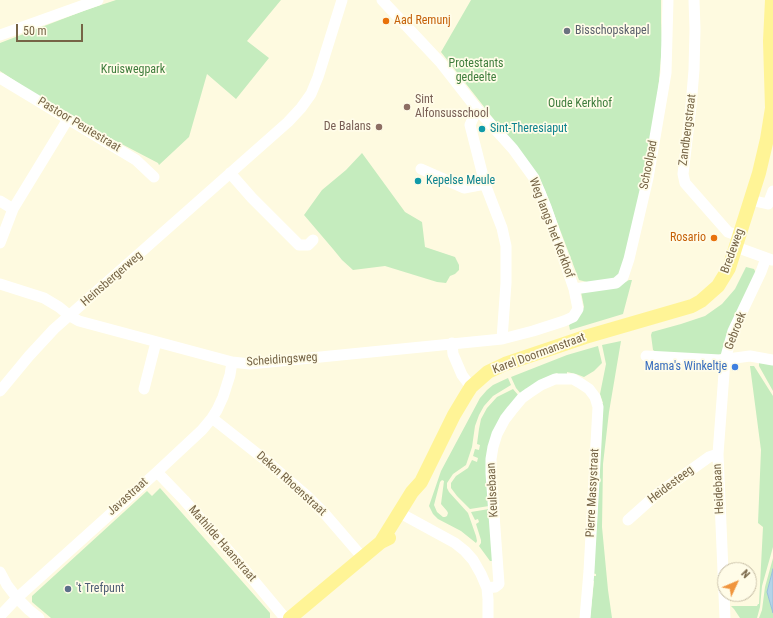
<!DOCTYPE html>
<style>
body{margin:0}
#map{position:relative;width:773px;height:618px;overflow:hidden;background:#fefae0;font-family:"Roboto Condensed",sans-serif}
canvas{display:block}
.north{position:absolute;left:717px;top:562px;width:40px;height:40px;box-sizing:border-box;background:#fffce8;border:1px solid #c8bfa7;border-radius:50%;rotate:46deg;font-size:11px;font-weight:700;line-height:16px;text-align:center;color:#766446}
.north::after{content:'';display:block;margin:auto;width:14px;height:18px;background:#f0953d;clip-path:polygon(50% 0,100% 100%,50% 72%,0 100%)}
.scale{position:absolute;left:16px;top:24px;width:67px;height:18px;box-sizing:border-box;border:2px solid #766446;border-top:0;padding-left:5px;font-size:12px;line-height:14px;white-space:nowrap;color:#766446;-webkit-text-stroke:3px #fffce8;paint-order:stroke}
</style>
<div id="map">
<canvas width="773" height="618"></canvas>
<div class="north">N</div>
<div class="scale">50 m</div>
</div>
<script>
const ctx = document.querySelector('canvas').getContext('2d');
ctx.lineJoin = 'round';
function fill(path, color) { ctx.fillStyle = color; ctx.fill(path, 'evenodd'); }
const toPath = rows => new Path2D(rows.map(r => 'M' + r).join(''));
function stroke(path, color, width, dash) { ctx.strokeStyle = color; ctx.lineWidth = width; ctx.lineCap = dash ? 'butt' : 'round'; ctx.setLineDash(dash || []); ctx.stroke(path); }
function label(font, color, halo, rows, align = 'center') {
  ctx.font = font + ' "Roboto Condensed",sans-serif'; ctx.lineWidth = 3.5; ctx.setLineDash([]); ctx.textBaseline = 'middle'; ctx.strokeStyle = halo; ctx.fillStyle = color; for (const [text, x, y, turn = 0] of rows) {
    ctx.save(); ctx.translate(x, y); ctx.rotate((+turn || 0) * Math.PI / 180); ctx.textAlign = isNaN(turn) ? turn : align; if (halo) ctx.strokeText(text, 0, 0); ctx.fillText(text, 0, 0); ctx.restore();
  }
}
const green = toPath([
 [116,0,281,0,247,41,269,58,236,99,207,74,189,137,159,165,158,163,68,116,0,71,0,43,86,10],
 [471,0,661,0,661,22,662,45,657,105,631,237,624,271,612,280,587,282,579,280,545,190,536,173,441,52],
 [362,153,405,212,422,222,425,247,455,257,459,265,459,270,455,274,450,276,446,283,437,282,385,266,353,270,342,260,333,249,304,215,322,190,346,170],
 [746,267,754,269,756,273,723,353,716,356,657,353,653,350,651,335,652,332,681,324,705,316,722,304,735,289],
 [629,280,632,280,623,314,570,330,569,325,578,318,584,307,581,292,616,287],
 [621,341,609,412,603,464,602,527,608,590,612,618,590,618,594,581,591,581,591,576,596,576,596,574,592,573,597,522,601,404,603,403,600,394,606,364,602,345],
 [598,346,602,363,594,371,584,377,576,374,567,372,567,375,559,375,557,373,550,376,521,394,516,388,511,377,567,355],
 [759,362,773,362,773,391,759,366],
 [750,366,754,366,773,396,773,547,762,586,760,607,757,618,740,618,734,609,731,606,757,606,758,604,759,604,763,527,758,523,761,450],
 [508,378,511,385,493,396,484,406,479,415,475,426,472,447,466,465,453,474,447,483,447,488,449,492,468,513,476,536,477,541,476,543,461,531,438,519,433,514,429,506,441,471,480,398,487,390,493,385],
 [442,480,444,481,441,504,447,511,448,513,447,516,445,517,443,517,437,512,434,505,440,482],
 [513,389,519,396,498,423,489,506,470,509,457,496,451,488,451,483,456,476,468,468,472,460,477,462,478,458,473,456,475,449,479,450,480,445,477,444,479,429,481,419,487,408,497,397],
 [160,488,270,613,270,618,51,618,32,602,32,596,147,491,152,496],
 [489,509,493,561,490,561,479,546,481,543,481,540,476,524,479,522,478,519,475,520,471,512],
 [773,558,773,569,767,592,773,613,773,618,759,618,762,610,765,587]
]);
const water = toPath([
 [773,569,773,613,767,592,773,569]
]);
const minor = toPath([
 [694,0,695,29,694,70,691,106,683,174,685,183,728,232,739,236],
 [0,35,98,0],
 [0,78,136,160,154,177],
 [477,109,470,125,485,184,502,228,506,246,506,283,502,339],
 [421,169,464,188,485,184],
 [230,173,252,198,299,245,308,245,313,240],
 [750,200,768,204,773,191],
 [0,201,13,209],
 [0,243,13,209,68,119],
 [736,247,772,260],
 [0,284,44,298,59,307,70,316,79,321,232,362,250,364,502,339,533,331,564,321,573,317,578,309,574,289,546,207,534,178,513,149,477,109,441,63,382,0],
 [574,289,616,283,623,277,629,259,648,178,666,73,668,0],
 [452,343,453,354,462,375,471,387],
 [646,356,720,360,750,356,773,360],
 [144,389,156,342],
 [0,391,29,356,54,329,288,122,301,108,311,94,318,77,342,0],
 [212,418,264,459,307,496,325,514,363,558],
 [157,472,184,500,235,558,285,618],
 [400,513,455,543,465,551,473,560,481,574,487,588,488,599,488,618],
 [628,520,656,495,709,457,718,454],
 [0,572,7,585,17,598,29,610,39,618],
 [487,588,495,587,499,584,491,473,491,459,493,447,497,434,505,419,512,410,522,398,529,393,541,385,555,379,573,379,580,383,589,389,595,397,598,407,589,571,585,618],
 [0,616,17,598,157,472,202,430,212,418,217,410,223,397,230,375,232,362],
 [725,618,718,454,725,360,733,331,761,272,766,258]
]);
const major = toPath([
 [381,542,412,492,421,482,454,415,466,395,471,387,488,372,505,364,585,337,692,306,701,301,718,286,729,268,759,173,767,139,772,108,770,41,772,0],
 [290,618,381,542,389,538]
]);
const markers = [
 [386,21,4,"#e8710a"],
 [567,31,4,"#6b7280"],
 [407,107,4,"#8d6e63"],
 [379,127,4,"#8d6e63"],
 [482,129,4,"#0f9aa8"],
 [418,181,4,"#0f9aa8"],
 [714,238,4,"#e8710a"],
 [735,367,4,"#3f7fe0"],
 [68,589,4,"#5c6f8a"]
];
const foodNames = [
 ["Aad Remunj",394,21],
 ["Rosario",706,238,"right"]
];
const worshipNames = [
 ["Bisschopskapel",575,31]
];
const parkNames = [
 ["Protestants",476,64],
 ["gedeelte",476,78],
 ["Kruiswegpark",133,70],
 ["Oude Kerkhof",580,104]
];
const educationNames = [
 ["Sint",415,100],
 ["Alfonsusschool",415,114],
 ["De Balans",371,127,"right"]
];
const streetNames = [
 ["Pastoor Peutestraat",79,125,31],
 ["Zandbergstraat",688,130,-83],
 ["Schoolpad",649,165,-79],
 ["Weg langs het Kerkhof",551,228,69],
 ["Bredeweg",733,251,-70],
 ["Heinsbergerweg",112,279,-41],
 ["Gebroek",736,331,-69],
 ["Karel Doormanstraat",539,354,-20],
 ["Scheidingsweg",282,360,-4],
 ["Deken Rhoenstraat",291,484,42],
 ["Heidesteeg",671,485,-37],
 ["Heidebaan",719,489,-93],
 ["Keulsebaan",493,490,-93],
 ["Pierre Massystraat",593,493,-87],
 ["Javastraat",128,497,-42],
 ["Mathilde Haanstraat",222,544,49]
];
const cultureNames = [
 ["Sint-Theresiaput",490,129],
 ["Kepelse Meule",426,181]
];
const shopNames = [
 ["Mama's Winkeltje",727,367]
];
const serviceNames = [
 ["'t Trefpunt",76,589]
];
fill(green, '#c5ecbe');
fill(water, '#b4d3e8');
stroke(water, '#99bfdb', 1);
stroke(minor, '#fff', 11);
stroke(major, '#fff496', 14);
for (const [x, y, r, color] of markers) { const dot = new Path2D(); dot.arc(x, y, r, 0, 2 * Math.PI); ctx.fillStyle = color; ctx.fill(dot); stroke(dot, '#fffce8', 1.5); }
label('12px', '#c56008', '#fffce8', foodNames, 'left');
label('12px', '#5b616d', '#fffce8', worshipNames, 'left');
label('12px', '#3f7d3d', '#fffce8', parkNames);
label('12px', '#785e54', '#fffce8', educationNames, 'left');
label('12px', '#766446', '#fffce8', streetNames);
label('12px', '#0d838f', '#fffce8', cultureNames, 'left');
label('12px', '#366cbe', '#fffce8', shopNames, 'right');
label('12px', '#4e5e75', '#fffce8', serviceNames, 'left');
</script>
